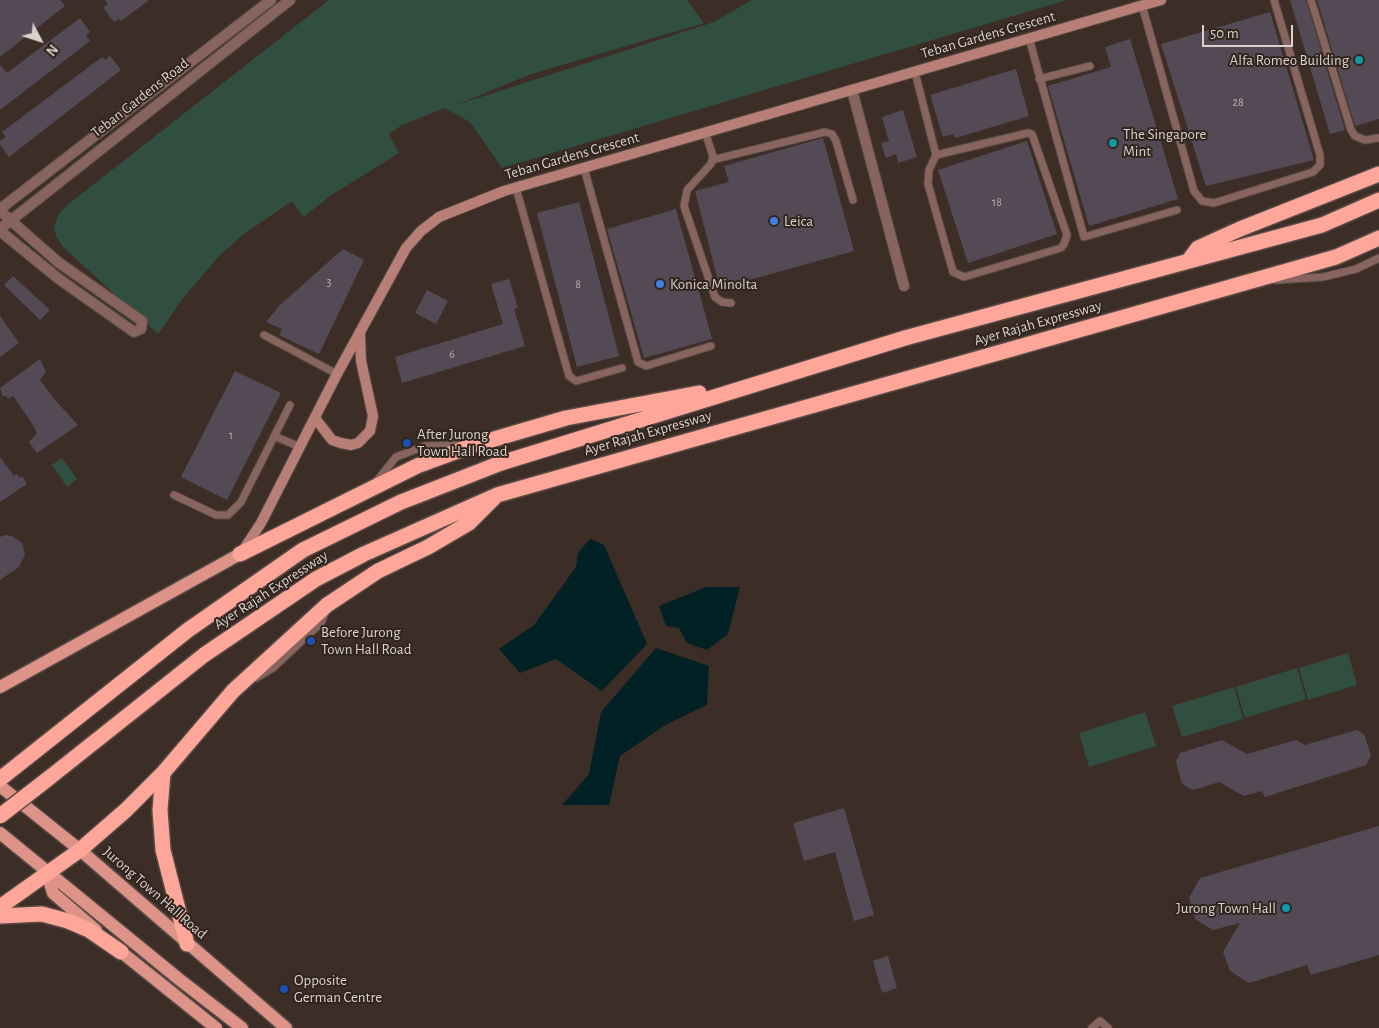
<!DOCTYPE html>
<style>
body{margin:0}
#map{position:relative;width:1379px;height:1028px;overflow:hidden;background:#3c2e27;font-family:"Alegreya Sans",sans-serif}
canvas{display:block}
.north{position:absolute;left:15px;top:15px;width:50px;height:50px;-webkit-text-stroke:4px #32251e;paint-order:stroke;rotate:130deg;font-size:14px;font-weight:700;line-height:20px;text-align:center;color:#dad1cc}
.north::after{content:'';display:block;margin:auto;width:18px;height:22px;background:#dad1cc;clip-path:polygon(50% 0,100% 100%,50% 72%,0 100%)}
.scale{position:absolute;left:1202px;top:25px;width:91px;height:22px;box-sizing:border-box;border:2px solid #dad1cc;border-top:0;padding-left:6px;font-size:15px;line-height:18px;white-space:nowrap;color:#dad1cc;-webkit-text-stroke:4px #32251e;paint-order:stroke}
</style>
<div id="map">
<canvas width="1379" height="1028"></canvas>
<div class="north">N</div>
<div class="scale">50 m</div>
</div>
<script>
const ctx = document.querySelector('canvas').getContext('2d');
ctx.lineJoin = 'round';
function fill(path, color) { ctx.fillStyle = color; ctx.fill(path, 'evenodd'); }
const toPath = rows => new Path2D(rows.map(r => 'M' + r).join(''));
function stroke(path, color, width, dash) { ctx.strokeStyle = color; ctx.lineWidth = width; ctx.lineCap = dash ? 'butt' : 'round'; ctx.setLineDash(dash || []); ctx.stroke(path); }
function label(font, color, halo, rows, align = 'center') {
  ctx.font = font + ' "Alegreya Sans",sans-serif'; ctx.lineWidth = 4; ctx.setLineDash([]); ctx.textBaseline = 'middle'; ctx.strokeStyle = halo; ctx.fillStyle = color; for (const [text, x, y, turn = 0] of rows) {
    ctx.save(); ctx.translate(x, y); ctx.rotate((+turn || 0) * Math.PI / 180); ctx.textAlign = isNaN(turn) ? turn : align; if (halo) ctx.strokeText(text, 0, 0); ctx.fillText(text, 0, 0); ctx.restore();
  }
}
const green = toPath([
 [329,0,687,0,704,23,531,74,456,105,714,22,752,0,1067,0,502,168,470,122,445,108,402,125,389,134,399,153,333,194,303,217,292,201,244,234,219,256,183,298,158,334,63,247,56,236,54,226,59,214,66,206],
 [62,458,77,479,67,487,52,465],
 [1348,653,1357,685,1308,700,1299,668],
 [1297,668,1306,699,1245,718,1236,687],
 [1234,687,1243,719,1182,737,1172,706],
 [1145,712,1156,746,1089,767,1079,733]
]);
const water = toPath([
 [590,539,604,545,647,644,602,691,556,659,520,673,499,649,534,625,576,567,578,553],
 [706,587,740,587,728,634,707,650,687,643,679,628,666,626,659,606],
 [656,648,709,666,707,705,667,724,620,756,609,805,562,805,589,774,601,712]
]);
const building = toPath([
 [0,0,60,0,65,6,0,57],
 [105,0,149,0,121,21,119,19,114,22,103,8,108,4],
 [1290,0,1306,0,1345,130,1330,134],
 [1317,0,1379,0,1379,119,1355,126],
 [1270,12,1314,160,1206,186,1161,44],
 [80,18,90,32,86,35,90,41,0,110,0,65,7,73],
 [1130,39,1178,199,1089,226,1048,86,1111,67,1105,47],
 [110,56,121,70,9,157,0,145,0,141,6,137,2,132,102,57,105,60],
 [1016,69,1029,116,955,138,953,134,943,137,930,95],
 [903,110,917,157,898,163,896,154,886,158,881,143,889,141,882,117],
 [823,138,854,251,720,288,695,191,729,182,724,166],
 [1027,141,1057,234,968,263,938,170],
 [579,202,619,356,577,367,537,213],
 [676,209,712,339,644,358,607,229],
 [343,249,364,260,319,354,279,335,282,329,266,322,280,305],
 [13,276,50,310,40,320,4,285],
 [509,279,518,308,514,309,525,346,402,383,395,357,503,324,491,284],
 [427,290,448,301,436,324,415,313],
 [0,316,19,343,0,357],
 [40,359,46,372,40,380,55,400,78,425,37,453,29,442,37,433,31,422,13,396,8,399,6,395,3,397,0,388],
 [235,371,281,393,227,500,181,477],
 [0,457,14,476,17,474,20,478,22,476,27,484,0,502],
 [5,535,12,536,22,543,25,555,19,567,0,580,0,537],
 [1357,730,1364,734,1371,756,1366,765,1265,797,1262,791,1244,796,1219,782,1193,790,1182,784,1176,762,1180,753,1222,740,1247,754,1296,740,1305,745],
 [844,808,874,915,854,921,835,852,804,861,793,823],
 [1379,826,1379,955,1311,975,1307,965,1249,983,1230,971,1223,952,1240,923,1213,930,1195,919,1189,898,1200,878],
 [888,956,897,988,882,993,873,961]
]);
const lane = toPath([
 [1311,0,1351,130,1355,136,1365,140,1379,138],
 [1142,5,1194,191,1202,201,1214,203,1313,172,1320,165,1320,155,1274,0],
 [1029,38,1084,237,1177,210],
 [915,72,936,155,929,170,928,184,953,272,964,277,1061,248,1064,244,1067,235,1032,134,1028,133,936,155],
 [1039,79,1090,66],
 [705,132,713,156,711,164,687,190,684,206,715,297,722,302,731,303],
 [712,160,825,132,832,134,836,141,853,200],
 [584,168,638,362,646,366,711,346],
 [516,188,569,376,576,381,622,368],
 [1275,280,1323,277,1356,269,1379,258],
 [264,335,337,374],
 [274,436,300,447],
 [375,483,396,457,425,446,460,445],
 [174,495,216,515,228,515,241,502,290,405],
 [256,678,273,668,321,623,325,613],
 [1092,1028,1100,1021,1108,1028]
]);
const street = toPath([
 [852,90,904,286],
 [0,209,271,0],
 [0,211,58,262,142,321,141,329,134,332,59,279,0,231],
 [0,229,290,0]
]);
const secondary = toPath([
 [315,418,332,440,341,443,351,445,358,443,370,431,373,416,361,361,360,334],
 [242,552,261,523,337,374,406,248,421,231,439,217,504,191,1161,0]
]);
const primary = toPath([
 [0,687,240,554],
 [0,786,80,850,286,1028],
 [0,833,180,980,242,1028],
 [47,873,53,893,96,930],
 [115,947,216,1028]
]);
const highway = toPath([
 [1189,260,1198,248,1240,229,1379,174],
 [240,554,417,466,474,445,566,418,699,393],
 [163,773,160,810,163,850,187,944],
 [49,778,204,655,316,579,364,554,497,495,1336,257,1379,238],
 [0,779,188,630,303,550,401,502,501,463,905,338,1322,225,1379,200],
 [0,907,80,850,126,810,163,773,233,691,327,605,378,571,428,547,469,523,494,498],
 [0,916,42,914,68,921,89,930,121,952]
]);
const highwayBridge = toPath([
 [0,816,49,778]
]);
const markers = [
 [1359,60,5,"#0f9aa8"],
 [1113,143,5,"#0f9aa8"],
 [774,221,5,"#3f7fe0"],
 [660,284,5,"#3f7fe0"],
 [407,443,5,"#1a4fb4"],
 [311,641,5,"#1a4fb4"],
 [1286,908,5,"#0f9aa8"],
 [284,989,5,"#1a4fb4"]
];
const numberNames = [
 ["28",1238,102],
 ["18",997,202],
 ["3",329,282],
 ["8",578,284],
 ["6",452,354],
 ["1",231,435]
];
const streetNames = [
 ["Teban Gardens Crescent",988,35,-16],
 ["Teban Gardens Road",140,98,-38],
 ["Teban Gardens Crescent",572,156,-16],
 ["Ayer Rajah Expressway",1038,323,-16],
 ["Ayer Rajah Expressway",648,433,-16],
 ["Ayer Rajah Expressway",271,590,-33],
 ["Jurong Town Hall Road",155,893,41]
];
const poiNames = [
 ["Alfa Romeo Building",1349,60,"right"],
 ["The Singapore",1123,134],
 ["Mint",1123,151],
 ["Leica",784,221],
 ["Konica Minolta",670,284],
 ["After Jurong",417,434],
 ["Town Hall Road",417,451],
 ["Before Jurong",321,632],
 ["Town Hall Road",321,649],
 ["Jurong Town Hall",1276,908,"right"],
 ["Opposite",294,980],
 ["German Centre",294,997]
];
fill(green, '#314f40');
fill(water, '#012125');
fill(building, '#544a56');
stroke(lane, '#584b45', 9);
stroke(street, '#584b45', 12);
stroke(secondary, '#584b45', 12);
stroke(primary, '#584b45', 15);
stroke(highway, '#584b45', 18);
stroke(lane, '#88645e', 7);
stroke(street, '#88645e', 10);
stroke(secondary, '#b87f76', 10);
stroke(primary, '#dd9388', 12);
stroke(highway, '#fea699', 15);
stroke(highwayBridge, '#584b45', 18, []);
stroke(highwayBridge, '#fea699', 15);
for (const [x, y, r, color] of markers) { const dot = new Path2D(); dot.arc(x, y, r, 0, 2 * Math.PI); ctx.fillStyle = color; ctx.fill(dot); stroke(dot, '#32251e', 2); }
label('12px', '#b8afae', null, numberNames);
label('15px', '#dad1cc', '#32251e', streetNames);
label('15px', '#dad1cc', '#32251e', poiNames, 'left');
</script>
